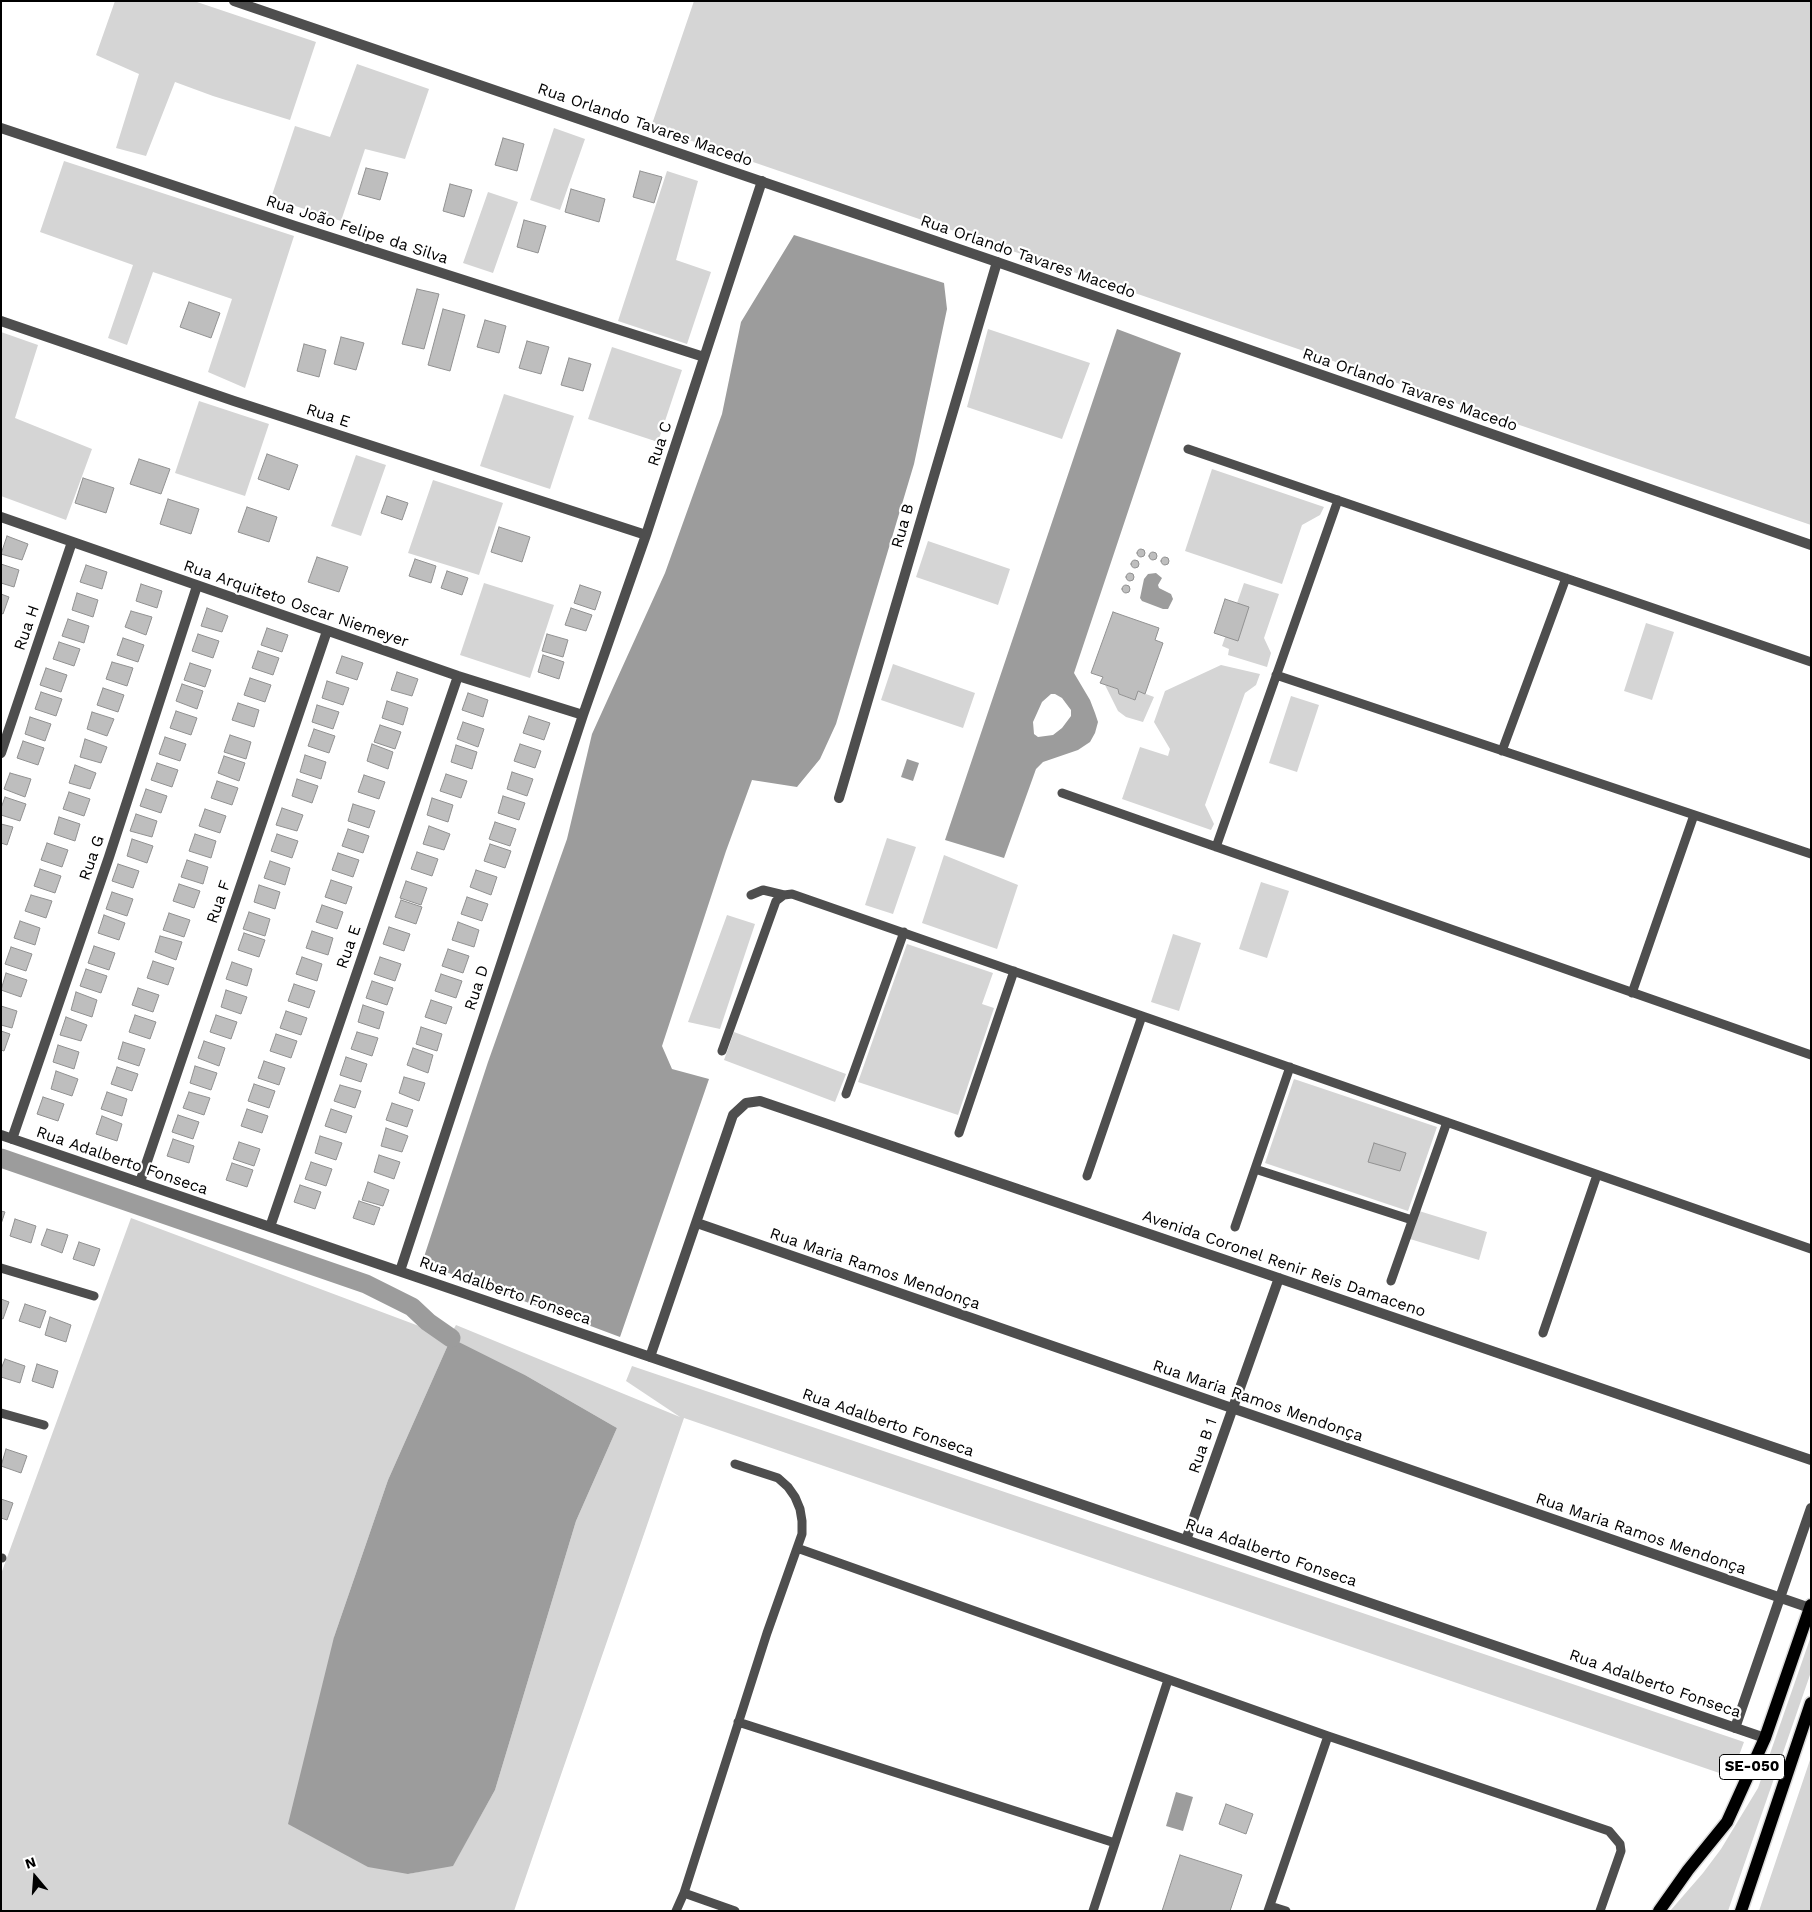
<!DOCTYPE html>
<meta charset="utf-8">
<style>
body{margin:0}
#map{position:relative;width:1812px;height:1912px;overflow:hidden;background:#fff;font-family:"Work Sans",sans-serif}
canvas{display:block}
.frame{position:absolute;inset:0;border:2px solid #000;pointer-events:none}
.north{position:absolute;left:10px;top:1852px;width:50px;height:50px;-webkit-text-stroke:4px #fff;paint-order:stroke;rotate:342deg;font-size:14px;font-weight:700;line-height:20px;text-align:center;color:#000}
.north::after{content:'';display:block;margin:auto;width:18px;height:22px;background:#000;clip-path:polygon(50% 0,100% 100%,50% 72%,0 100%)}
</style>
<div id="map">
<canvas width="1812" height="1912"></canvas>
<div class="frame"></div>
<div class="north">N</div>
</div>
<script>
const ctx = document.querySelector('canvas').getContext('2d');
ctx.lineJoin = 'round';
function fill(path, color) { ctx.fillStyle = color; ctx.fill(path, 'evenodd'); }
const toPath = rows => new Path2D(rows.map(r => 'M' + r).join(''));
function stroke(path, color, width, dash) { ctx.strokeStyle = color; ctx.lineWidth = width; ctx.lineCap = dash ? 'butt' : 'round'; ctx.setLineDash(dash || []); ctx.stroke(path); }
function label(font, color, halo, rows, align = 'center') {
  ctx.font = font + ' "Work Sans",sans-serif'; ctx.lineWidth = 4.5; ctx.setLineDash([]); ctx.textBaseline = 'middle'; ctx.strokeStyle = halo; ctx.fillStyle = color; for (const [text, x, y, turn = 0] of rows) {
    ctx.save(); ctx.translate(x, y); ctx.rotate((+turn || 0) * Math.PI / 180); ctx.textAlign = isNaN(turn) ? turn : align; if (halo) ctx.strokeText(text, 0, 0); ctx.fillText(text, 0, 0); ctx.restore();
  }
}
const green = toPath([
 [115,1,194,1,316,42,290,120,213,96,175,82,146,156,116,148,139,74,96,55],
 [694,1,1811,1,1811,525,651,127],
 [357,64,429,89,405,159,365,149,341,221,271,198,295,126,330,137],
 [554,128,585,139,560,210,530,200],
 [64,161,294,236,245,388,208,372,232,299,153,272,127,345,108,338,133,265,40,232],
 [667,171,698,181,676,260,711,272,687,344,618,321],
 [488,192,518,202,493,273,463,263],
 [988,329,1090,363,1062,439,967,407],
 [1,332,38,345,15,418,92,449,66,520,1,496],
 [612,347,682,370,658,442,588,419],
 [504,394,574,416,550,489,480,466],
 [199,401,269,424,245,496,175,473],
 [356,455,386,465,361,536,331,526],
 [1212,469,1324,507,1320,515,1302,525,1282,584,1185,551],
 [433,480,503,503,479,575,408,553],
 [928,541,1010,569,998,605,916,577],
 [484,583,554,605,530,678,460,655],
 [1244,583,1279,594,1264,638,1271,653,1267,667,1228,655,1229,649,1222,646],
 [1646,623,1674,632,1652,700,1624,691],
 [893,664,975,693,963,728,881,700],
 [1221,665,1260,674,1256,685,1245,693,1205,805,1214,824,1211,830,1122,799,1140,747,1168,756,1170,749,1154,722,1165,691],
 [1105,685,1118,689,1119,694,1134,700,1138,691,1154,697,1143,722,1126,717,1118,711],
 [1291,696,1319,705,1297,772,1269,763],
 [887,838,916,847,893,914,865,905],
 [944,855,1018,885,997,949,922,923],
 [1261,882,1289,891,1267,958,1239,949],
 [727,915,755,924,720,1029,688,1022],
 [1173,934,1201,943,1179,1011,1151,1002],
 [907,944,993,973,982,1004,994,1008,958,1115,858,1082],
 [734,1032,846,1074,835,1102,724,1060],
 [1294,1079,1437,1127,1408,1211,1265,1163],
 [1419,1211,1487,1232,1479,1260,1410,1239],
 [131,1218,451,1338,388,1480,334,1637,408,1874,453,1865,495,1790,576,1521,617,1428,525,1375,453,1339,452,1332,456,1325,680,1417,626,1381,632,1366,1744,1742,1731,1777,684,1418,514,1911,1,1911,1,1574],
 [1811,1636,1811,1672,1728,1911,1670,1911,1703,1873,1721,1849,1758,1788],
 [1811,1757,1811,1911,1759,1911]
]);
const water = toPath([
 [794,235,944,283,947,309,914,464,836,724,820,759,797,787,752,780,726,851,662,1046,672,1069,709,1079,620,1337,422,1263,488,1062,567,839,592,734,665,573,722,414,741,322],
 [1117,329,1181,353,1074,673,1090,700,1095,713,1098,722,1095,733,1090,742,1078,750,1043,762,1036,769,1004,858,945,840],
 [1051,694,1055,694,1062,698,1071,710,1071,716,1062,728,1053,735,1038,737,1034,734,1033,722,1042,702],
 [1156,573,1162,578,1158,585,1159,588,1171,594,1173,599,1168,609,1163,609,1142,601,1140,598,1144,579,1148,574],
 [907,759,919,763,913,781,901,777],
 [451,1338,525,1375,617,1428,576,1521,495,1790,453,1866,408,1874,368,1867,288,1824,334,1637,388,1480],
 [1176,1792,1193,1797,1183,1831,1166,1826]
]);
const canal = toPath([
 [1,1158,366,1284,412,1307,428,1322,451,1338]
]);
const building = toPath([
 [503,138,524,144,517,171,495,165,503,138],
 [366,168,388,173,380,200,358,194,366,168],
 [640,171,662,177,654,203,633,197,640,171],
 [450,184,472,190,464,217,443,211,450,184],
 [571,189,605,199,599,222,565,212,571,189],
 [524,220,546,226,538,253,517,247,524,220],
 [417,289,439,294,424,349,402,344,417,289],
 [189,302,220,313,211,338,180,327,189,302],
 [443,309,465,315,450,371,428,365,443,309],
 [485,320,506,326,499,353,477,347,485,320],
 [341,337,364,343,356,370,334,364,341,337],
 [527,341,549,347,541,374,519,368,527,341],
 [304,344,326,350,319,377,297,371,304,344],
 [569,358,591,364,583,391,561,385,569,358],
 [267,454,298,465,289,490,258,479,267,454],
 [139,459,170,469,161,494,130,484,139,459],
 [83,478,114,488,106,513,75,503,83,478],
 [387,496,408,503,402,520,381,513,387,496],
 [168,499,199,509,191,534,160,524,168,499],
 [247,507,277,517,269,542,238,532,247,507],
 [499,527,530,537,522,562,491,552,499,527],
 [7,536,28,544,22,560,1,554,7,536],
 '1137 553a4 4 0 1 1 8 0a4 4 0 1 1-8 0Z',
 '1149 556a4 4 0 1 1 8 0a4 4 0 1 1-8 0Z',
 '1161 561a4 4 0 1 1 8 0a4 4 0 1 1-8 0Z',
 [317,557,348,567,339,592,308,582,317,557],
 [415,559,436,566,431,583,409,576,415,559],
 '1131 564a4 4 0 1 1 8 0a4 4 0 1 1-8 0Z',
 [1,564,19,570,14,587,1,583,1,564],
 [86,565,107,572,102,589,80,582,86,565],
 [447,571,468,578,462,595,441,588,447,571],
 '1126 577a4 4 0 1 1 8 0a4 4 0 1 1-8 0Z',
 [141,584,162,591,157,608,136,601,141,584],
 '1122 589a4 4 0 1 1 8 0a4 4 0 1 1-8 0Z',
 [580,585,601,592,595,610,574,603,580,585],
 [77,593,98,600,93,617,72,610,77,593],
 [1,594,9,597,3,614,1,613,1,594],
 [1225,599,1249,607,1238,641,1214,633,1225,599],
 [207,608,228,616,222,632,201,626,207,608],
 [571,608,592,615,586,631,565,625,571,608],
 [131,611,152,617,146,635,125,627,131,611],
 [1113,612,1159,628,1155,640,1163,643,1145,694,1138,691,1135,700,1119,694,1118,689,1100,683,1103,677,1091,673,1113,612],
 [68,619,89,626,84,643,62,636,68,619],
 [267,628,288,635,282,652,261,645,267,628],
 [198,634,219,641,213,658,192,651,198,634],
 [547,634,568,640,563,657,542,651,547,634],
 [123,638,144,645,138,662,117,655,123,638],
 [59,642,80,649,74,666,53,659,59,642],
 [258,651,279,658,273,675,252,668,258,651],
 [543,655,564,662,559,679,538,672,543,655],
 [342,656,363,663,357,680,336,673,342,656],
 [112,662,133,668,127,686,106,679,112,662],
 [190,663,211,670,205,687,184,680,190,663],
 [46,668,67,675,61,692,40,685,46,668],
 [397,672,418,679,412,696,391,690,397,672],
 [250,678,271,685,265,702,244,695,250,678],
 [327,681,349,688,343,705,322,698,327,681],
 [182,684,203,691,197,709,176,701,182,684],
 [103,688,124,695,118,712,97,705,103,688],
 [41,692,62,699,56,716,35,709,41,692],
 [468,693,488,700,483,717,462,710,468,693],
 [387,701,408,708,403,725,382,718,387,701],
 [238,703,259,710,254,727,232,720,238,703],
 [317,705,339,712,333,729,312,722,317,705],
 [176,711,197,718,191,735,170,728,176,711],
 [92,712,114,719,107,736,87,729,92,712],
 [529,716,550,723,544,740,523,733,529,716],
 [30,717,51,724,45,741,25,734,30,717],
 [463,722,484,729,478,747,457,739,463,722],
 [380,725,401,732,395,749,374,742,380,725],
 [314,729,335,736,329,753,308,746,314,729],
 [230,735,251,742,246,759,224,752,230,735],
 [165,737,186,744,180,761,159,754,165,737],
 [85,739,107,747,101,763,80,757,85,739],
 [23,741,44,748,38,765,17,758,23,741],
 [372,744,393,752,388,769,367,761,372,744],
 [520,744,541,751,535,768,514,761,520,744],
 [456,745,477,752,472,769,451,762,456,745],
 [305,755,326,762,321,779,300,772,305,755],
 [224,756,245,763,239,781,218,773,224,756],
 [157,763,178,770,172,787,151,780,157,763],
 [75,765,96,773,90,789,69,783,75,765],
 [512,772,533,779,527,796,507,789,512,772],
 [10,773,31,779,25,797,4,789,10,773],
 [446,774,467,781,461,798,440,791,446,774],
 [364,775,385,782,379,799,358,792,364,775],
 [297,779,318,786,312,803,292,796,297,779],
 [217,781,238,788,232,805,211,798,217,781],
 [146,789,167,796,161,813,140,806,146,789],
 [69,792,90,799,84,816,63,809,69,792],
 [503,796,525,803,519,820,498,813,503,796],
 [5,797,26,804,20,821,1,815,1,808,5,797],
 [432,798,453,805,448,822,427,815,432,798],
 [353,804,375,811,369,828,348,821,353,804],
 [282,808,303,815,297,831,276,825,282,808],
 [205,809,226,816,220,833,199,826,205,809],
 [136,814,157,821,152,837,130,831,136,814],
 [59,817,80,824,75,841,54,834,59,817],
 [495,822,516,829,510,846,489,839,495,822],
 [1,824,13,827,7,845,1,843,1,824],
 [429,826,450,834,444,850,423,844,429,826],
 [348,829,369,836,363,853,342,846,348,829],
 [195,834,216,841,211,858,189,851,195,834],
 [277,834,298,841,292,858,271,851,277,834],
 [132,839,153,846,147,863,127,856,132,839],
 [47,843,68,850,62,867,41,860,47,843],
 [490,844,511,851,505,868,484,861,490,844],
 [417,852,438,859,432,876,411,869,417,852],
 [338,853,359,860,353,877,332,870,338,853],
 [187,860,208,867,203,884,181,877,187,860],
 [270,861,290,868,285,885,264,878,270,861],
 [118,864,139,871,133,888,112,881,118,864],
 [40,869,61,876,55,893,34,886,40,869],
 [476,870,497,877,491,895,470,887,476,870],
 [331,880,352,887,346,904,325,897,331,880],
 [406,881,427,888,421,905,400,898,406,881],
 [179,884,200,891,194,908,173,901,179,884],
 [259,885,280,892,275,909,254,902,259,885],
 [112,892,133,899,127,916,106,909,112,892],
 [31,895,52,901,46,918,25,911,31,895],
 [467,897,488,904,482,921,461,914,467,897],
 [401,900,422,907,416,924,395,917,401,900],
 [322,905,343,912,337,929,316,922,322,905],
 [249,912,270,919,265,936,243,929,249,912],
 [169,913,190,920,184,937,163,930,169,913],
 [104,915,125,923,119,940,98,933,104,915],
 [20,921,40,928,35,945,14,938,20,921],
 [458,922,479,930,474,947,452,940,458,922],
 [389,927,410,934,404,951,383,944,389,927],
 [312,931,333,938,328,955,306,948,312,931],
 [244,933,265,940,259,957,238,950,244,933],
 [160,936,182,942,176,960,155,952,160,936],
 [94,946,115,953,109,970,88,963,94,946],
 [11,947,32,954,26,971,5,964,11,947],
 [448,949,469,956,463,973,442,966,448,949],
 [302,957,322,964,317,981,296,974,302,957],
 [380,957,401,964,395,981,374,974,380,957],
 [153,961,174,968,168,985,147,978,153,961],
 [232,962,252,969,247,986,226,979,232,962],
 [86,969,107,976,101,993,80,986,86,969],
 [6,973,27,980,21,997,1,990,6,973],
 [441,974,462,981,456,998,435,991,441,974],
 [372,981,393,988,387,1005,366,998,372,981],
 [294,984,315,991,309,1008,288,1001,294,984],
 [138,988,159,995,153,1012,132,1005,138,988],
 [226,990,247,997,241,1014,221,1007,226,990],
 [76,992,97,1000,92,1017,71,1010,76,992],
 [431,1000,452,1007,446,1024,425,1017,431,1000],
 [363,1005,384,1012,379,1029,358,1022,363,1005],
 [1,1006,17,1011,12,1028,1,1025,1,1006],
 [286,1011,307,1018,301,1035,280,1028,286,1011],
 [135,1015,156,1022,150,1039,129,1032,135,1015],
 [216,1015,237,1022,231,1039,210,1032,216,1015],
 [66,1017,87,1025,81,1041,60,1035,66,1017],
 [421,1027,442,1034,437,1051,416,1044,421,1027],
 [1,1031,10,1034,4,1051,1,1050,1,1031],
 [357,1032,378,1038,372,1056,351,1049,357,1032],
 [276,1034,297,1041,291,1058,270,1051,276,1034],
 [204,1041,225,1048,219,1066,198,1058,204,1041],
 [123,1042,145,1049,139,1066,118,1059,123,1042],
 [58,1045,79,1052,74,1069,53,1062,58,1045],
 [413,1048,433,1055,428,1073,407,1065,413,1048],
 [346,1057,367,1064,361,1082,340,1075,346,1057],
 [264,1061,285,1068,279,1085,258,1078,264,1061],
 [195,1066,217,1073,211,1090,190,1083,195,1066],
 [117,1067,138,1074,132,1091,111,1084,117,1067],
 [56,1071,78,1079,72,1096,51,1089,56,1071],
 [404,1077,425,1083,419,1101,399,1093,404,1077],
 [254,1084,275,1091,269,1108,248,1101,254,1084],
 [340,1085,361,1091,355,1108,334,1101,340,1085],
 [107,1092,127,1099,122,1116,101,1109,107,1092],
 [189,1092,210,1098,204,1115,183,1108,189,1092],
 [43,1097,64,1104,58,1121,37,1114,43,1097],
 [392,1103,413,1110,407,1127,386,1120,392,1103],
 [247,1109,268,1116,262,1133,241,1126,247,1109],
 [331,1109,352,1116,346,1133,325,1126,331,1109],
 [178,1115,199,1122,193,1139,172,1132,178,1115],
 [102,1116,122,1124,117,1141,96,1134,102,1116],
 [386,1128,408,1136,402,1152,381,1146,386,1128],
 [320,1136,342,1143,336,1160,315,1153,320,1136],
 [173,1139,194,1146,189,1163,167,1156,173,1139],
 [239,1142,260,1149,254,1166,233,1159,239,1142],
 [1374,1143,1406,1153,1400,1171,1368,1162,1374,1143],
 [379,1155,400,1162,394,1179,374,1172,379,1155],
 [311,1162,332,1169,326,1186,305,1179,311,1162],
 [232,1163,253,1170,247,1187,226,1180,232,1163],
 [368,1182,389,1190,383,1206,362,1200,368,1182],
 [300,1185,321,1192,315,1209,294,1202,300,1185],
 [359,1201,380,1208,374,1225,353,1218,359,1201],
 [1,1211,5,1212,1,1224,1,1211],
 [15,1219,36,1226,31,1243,10,1236,15,1219],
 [47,1229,68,1235,62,1253,41,1245,47,1229],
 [79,1242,100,1249,94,1266,73,1259,79,1242],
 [1,1299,9,1302,3,1319,1,1318,1,1299],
 [25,1304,46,1311,40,1328,19,1321,25,1304],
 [50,1317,71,1325,66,1342,45,1335,50,1317],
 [5,1359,25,1366,20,1383,1,1377,1,1369,5,1359],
 [37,1364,58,1371,53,1388,32,1381,37,1364],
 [6,1449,27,1456,21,1473,1,1466,6,1449],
 [1,1499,13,1503,7,1520,1,1518,1,1499],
 [1226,1804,1253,1814,1246,1834,1219,1824,1226,1804],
 [1180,1855,1242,1875,1230,1911,1162,1911,1180,1855]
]);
const service = toPath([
 [1188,449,1811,662],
 [1276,675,1811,854],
 [1502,751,1566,578],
 [1062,793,1811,1055],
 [1216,847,1338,500],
 [751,895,763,890,784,895],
 [1632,993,1694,815],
 [722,1051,776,901,784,895,792,894,1811,1249],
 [846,1094,904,932],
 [959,1133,1014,971],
 [1255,1169,1412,1220],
 [1087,1176,1142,1016],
 [1235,1227,1290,1067],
 [1,1268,94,1296],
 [1391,1281,1447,1122],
 [1543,1333,1597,1175],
 [1,1413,44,1425],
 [797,1548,1328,1736,1609,1831,1620,1844,1621,1851,1600,1911],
 [1,1558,2,1558],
 [738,1722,1115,1843],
 [684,1893,735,1911],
 [1270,1906,1286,1911],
 [676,1911,684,1893,767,1633,802,1534,802,1521,800,1509,795,1497,788,1487,778,1478,735,1464],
 [1093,1911,1168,1680],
 [1268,1911,1328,1736]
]);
const minor = toPath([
 [1,128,295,226,704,357],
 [1,321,234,401,646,535],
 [1,517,458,676,583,715],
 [1,753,72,542],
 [839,798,997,262],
 [1,1135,1765,1738],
 [12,1139,109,857,197,586],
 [140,1182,327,631],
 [697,1223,1810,1608],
 [270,1227,458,676],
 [400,1271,583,715,646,535,762,181],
 [650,1357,733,1115,746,1103,760,1101,1811,1460],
 [1186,1540,1279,1278],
 [1735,1728,1811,1508]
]);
const tertiary = toPath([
 [234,1,997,262,1811,545]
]);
const primary = toPath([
 [1659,1911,1688,1870,1727,1822,1765,1738,1811,1605],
 [1741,1911,1811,1703]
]);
const shields = [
 [1752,1767,65]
];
const shieldNames = [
 ["SE-050",1752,1767]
];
const streetNames = [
 ["Rua Orlando Tavares Macedo",645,125,19],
 ["Rua João Felipe da Silva",357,230,18],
 ["Rua Orlando Tavares Macedo",1028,257,19],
 ["Rua Orlando Tavares Macedo",1410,390,19],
 ["Rua E",328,416,18],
 ["Rua C",660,444,-72],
 ["Rua B",903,526,-74],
 ["Rua Arquiteto Oscar Niemeyer",296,604,19],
 ["Rua H",27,628,-71],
 ["Rua G",92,858,-71],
 ["Rua F",219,902,-71],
 ["Rua E",349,947,-71],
 ["Rua D",477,988,-72],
 ["Rua Adalberto Fonseca",122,1161,19],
 ["Avenida Coronel Renir Reis Damaceno",1284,1264,19],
 ["Rua Maria Ramos Mendonça",875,1269,19],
 ["Rua Adalberto Fonseca",505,1291,19],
 ["Rua Maria Ramos Mendonça",1258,1401,19],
 ["Rua Adalberto Fonseca",888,1423,19],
 ["Rua B 1",1203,1446,-71],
 ["Rua Maria Ramos Mendonça",1641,1534,19],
 ["Rua Adalberto Fonseca",1271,1553,19],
 ["Rua Adalberto Fonseca",1655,1684,19]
];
fill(green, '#d5d5d5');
fill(water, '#9c9c9c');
stroke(canal, '#9c9c9c', 19);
fill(building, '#bebebe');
stroke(building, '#929292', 1);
stroke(primary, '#dbdbdb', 15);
stroke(service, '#4e4e4e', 9);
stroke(minor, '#4e4e4e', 10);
stroke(tertiary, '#4e4e4e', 10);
stroke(primary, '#000', 12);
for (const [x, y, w] of shields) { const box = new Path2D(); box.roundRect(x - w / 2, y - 12.5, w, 25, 4); ctx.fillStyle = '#fff'; ctx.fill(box); stroke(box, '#000', 1); }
label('bold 15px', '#000', null, shieldNames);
label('16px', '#000', '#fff', streetNames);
</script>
